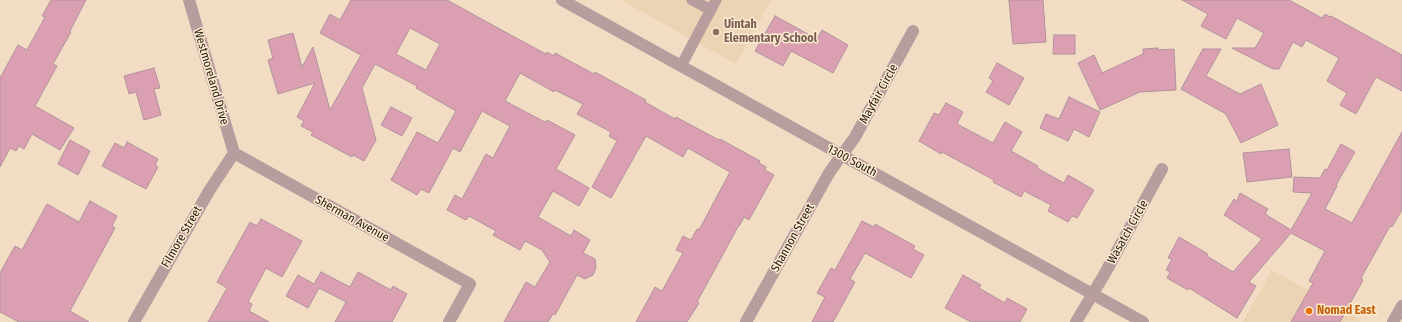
<!DOCTYPE html>
<style>
body{margin:0}
canvas{display:block;background:#f2ddc4}
</style>
<canvas width="1402" height="322"></canvas>
<script>
const ctx = document.querySelector('canvas').getContext('2d');
ctx.lineJoin = 'round';
function fill(path, color) { ctx.fillStyle = color; ctx.fill(path, 'evenodd'); }
const toPath = rows => new Path2D(rows.map(r => 'M' + r).join(''));
function stroke(path, color, width, dash) { ctx.strokeStyle = color; ctx.lineWidth = width; ctx.lineCap = dash ? 'butt' : 'round'; ctx.setLineDash(dash || []); ctx.stroke(path); }
function label(font, color, halo, rows, align = 'center') {
  ctx.font = font + ' "Fira Sans Condensed",sans-serif'; ctx.lineWidth = 3; ctx.setLineDash([]); ctx.textBaseline = 'middle'; ctx.strokeStyle = halo; ctx.fillStyle = color; for (const [text, x, y, turn = 0] of rows) {
    ctx.save(); ctx.translate(x, y); ctx.rotate((+turn || 0) * Math.PI / 180); ctx.textAlign = isNaN(turn) ? turn : align; if (halo) ctx.strokeText(text, 0, 0); ctx.fillText(text, 0, 0); ctx.restore();
  }
}
const built = toPath([
 [621,0,771,0,736,64],
 [1272,270,1361,320,1360,322,1243,322]
]);
const building = toPath([
 [51,0,86,0,70,31,71,32,53,64,57,66,35,106,74,128,60,150,32,134,24,149,19,146,16,151,10,148,0,167,0,78,18,45,27,50,45,17,42,16,51,0],
 [351,0,447,0,507,33,546,54,547,52,554,56,555,53,594,74,595,72,646,100,645,102,675,119,676,117,719,140,720,139,760,161,759,163,766,167,765,170,774,175,749,220,744,217,740,225,739,225,697,302,699,303,687,322,636,322,655,287,662,291,683,253,676,250,683,236,691,240,697,229,699,230,730,172,688,148,683,157,646,136,611,198,592,187,617,141,609,136,611,132,577,114,583,104,555,90,554,92,520,73,505,101,545,122,547,120,575,135,556,169,589,188,579,206,553,191,538,217,571,236,574,230,590,240,583,253,595,259,596,268,593,275,585,279,577,275,555,315,553,314,548,322,504,322,526,282,535,287,550,262,542,250,525,241,520,250,493,235,496,231,469,216,466,220,447,210,455,195,462,199,486,154,493,158,510,126,482,111,460,152,453,148,429,193,421,189,417,195,391,180,417,132,438,143,456,111,416,88,417,86,375,64,362,88,376,140,364,161,353,155,352,157,311,135,313,132,301,126,304,121,297,117,315,83,278,94,268,60,273,58,268,40,293,33,302,67,313,47,330,110,361,55,320,33,330,14,340,20,351,0],
 [410,28,440,44,426,70,396,54,410,28],
 [1009,0,1043,0,1046,42,1013,44,1009,0],
 [1182,0,1289,0,1322,18,1325,14,1330,17,1331,16,1402,55,1402,91,1376,77,1356,114,1340,105,1347,93,1327,81,1339,58,1306,40,1302,47,1293,42,1279,69,1273,69,1232,48,1255,48,1264,33,1237,18,1226,39,1201,26,1208,14,1182,0],
 [775,16,817,39,822,30,848,45,833,73,791,51,783,66,755,51,775,16],
 [1054,35,1075,35,1075,54,1053,54,1054,35],
 [1158,48,1158,50,1174,49,1176,90,1140,92,1100,110,1078,63,1094,55,1102,73,1143,54,1143,49,1158,48],
 [1203,49,1221,49,1206,76,1240,94,1261,84,1278,125,1241,143,1226,114,1181,89,1203,49],
 [997,63,1024,78,1009,105,986,92,993,81,989,78,997,63],
 [154,68,160,88,154,89,161,115,144,120,136,92,129,94,124,76,154,68],
 [1069,97,1100,112,1089,137,1074,129,1068,141,1040,128,1046,114,1059,119,1069,97],
 [946,103,963,112,957,124,993,143,1005,122,1022,132,1011,151,1038,166,1037,168,1064,183,1068,175,1094,190,1077,218,1072,216,1068,222,1048,211,1051,205,1024,191,1021,197,993,182,994,180,942,152,941,154,919,141,934,113,939,115,946,103],
 [391,107,412,118,402,136,381,125,391,107],
 [1402,132,1402,210,1392,227,1390,226,1361,278,1363,280,1340,322,1291,322,1313,283,1309,281,1325,251,1291,233,1249,282,1256,286,1237,318,1189,288,1188,290,1167,278,1170,272,1166,270,1172,259,1168,258,1179,237,1208,254,1207,256,1233,272,1262,239,1224,215,1234,199,1237,201,1240,193,1268,209,1265,214,1291,230,1312,193,1293,192,1294,177,1320,178,1325,169,1327,170,1341,144,1355,152,1336,185,1337,186,1325,209,1352,223,1402,132],
 [70,140,90,151,78,175,58,164,70,140],
 [127,142,158,159,155,165,158,167,146,189,102,166,115,143,124,148,127,142],
 [1289,149,1292,177,1247,182,1243,153,1289,149],
 [90,201,117,216,112,226,115,228,70,311,89,322,19,322,0,312,0,273,15,246,22,250,47,204,79,222,90,201],
 [261,219,302,241,282,277,266,268,248,302,252,304,249,311,269,322,208,322,227,288,217,282,250,222,257,226,261,219],
 [862,221,874,227,875,224,915,246,913,249,924,255,911,278,865,253,850,279,855,282,833,322,812,322,825,297,817,293,831,268,835,270,862,221],
 [321,272,350,287,358,272,391,290,393,286,407,294,392,322,335,322,346,302,319,288,308,308,286,296,298,275,314,284,321,272],
 [963,275,981,285,979,288,1005,303,1007,298,1027,309,1020,322,971,322,945,308,963,275]
]);
const service = toPath([
 [692,0,711,10],
 [681,66,716,0]
]);
const minor = toPath([
 [189,0,234,153],
 [234,153,470,284,449,322],
 [134,322,209,191,234,153],
 [746,322,829,173,855,137,913,31],
 [1076,322,1104,275,1162,169],
 [1393,322,1402,306]
]);
const tertiary = toPath([
 [562,0,1143,322]
]);
const markers = [
 [716,32,4,"#8d6e63"],
 [1309,311,4,"#e8710a"]
];
const educationNames = [
 ["Uintah",724,25],
 ["Elementary School",724,39]
];
const streetNames = [
 ["Westmoreland Drive",211,77,74],
 ["Mayfair Circle",879,94,-61],
 ["1300 South",852,161,28],
 ["Sherman Avenue",352,219,29],
 ["Wasatch Circle",1128,232,-61],
 ["Filmore Street",182,237,-60],
 ["Shannon Street",793,238,-61]
];
const foodNames = [
 ["Nomad East",1317,311]
];
fill(built, '#ecd3b3');
fill(building, '#daa0b2');
stroke(building, '#b2929c', 1);
stroke(service, '#b89d9e', 11);
stroke(minor, '#b89d9e', 12);
stroke(tertiary, '#b89d9e', 12);
for (const [x, y, r, color] of markers) { const dot = new Path2D(); dot.arc(x, y, r, 0, 2 * Math.PI); ctx.fillStyle = color; ctx.fill(dot); stroke(dot, '#ffebd0', 1.5); }
label('bold 12px', '#785e54', '#ffebd0', educationNames, 'left');
label('12px', '#272016', '#ffebd0', streetNames);
label('bold 12px', '#c56008', '#ffebd0', foodNames, 'left');
</script>
